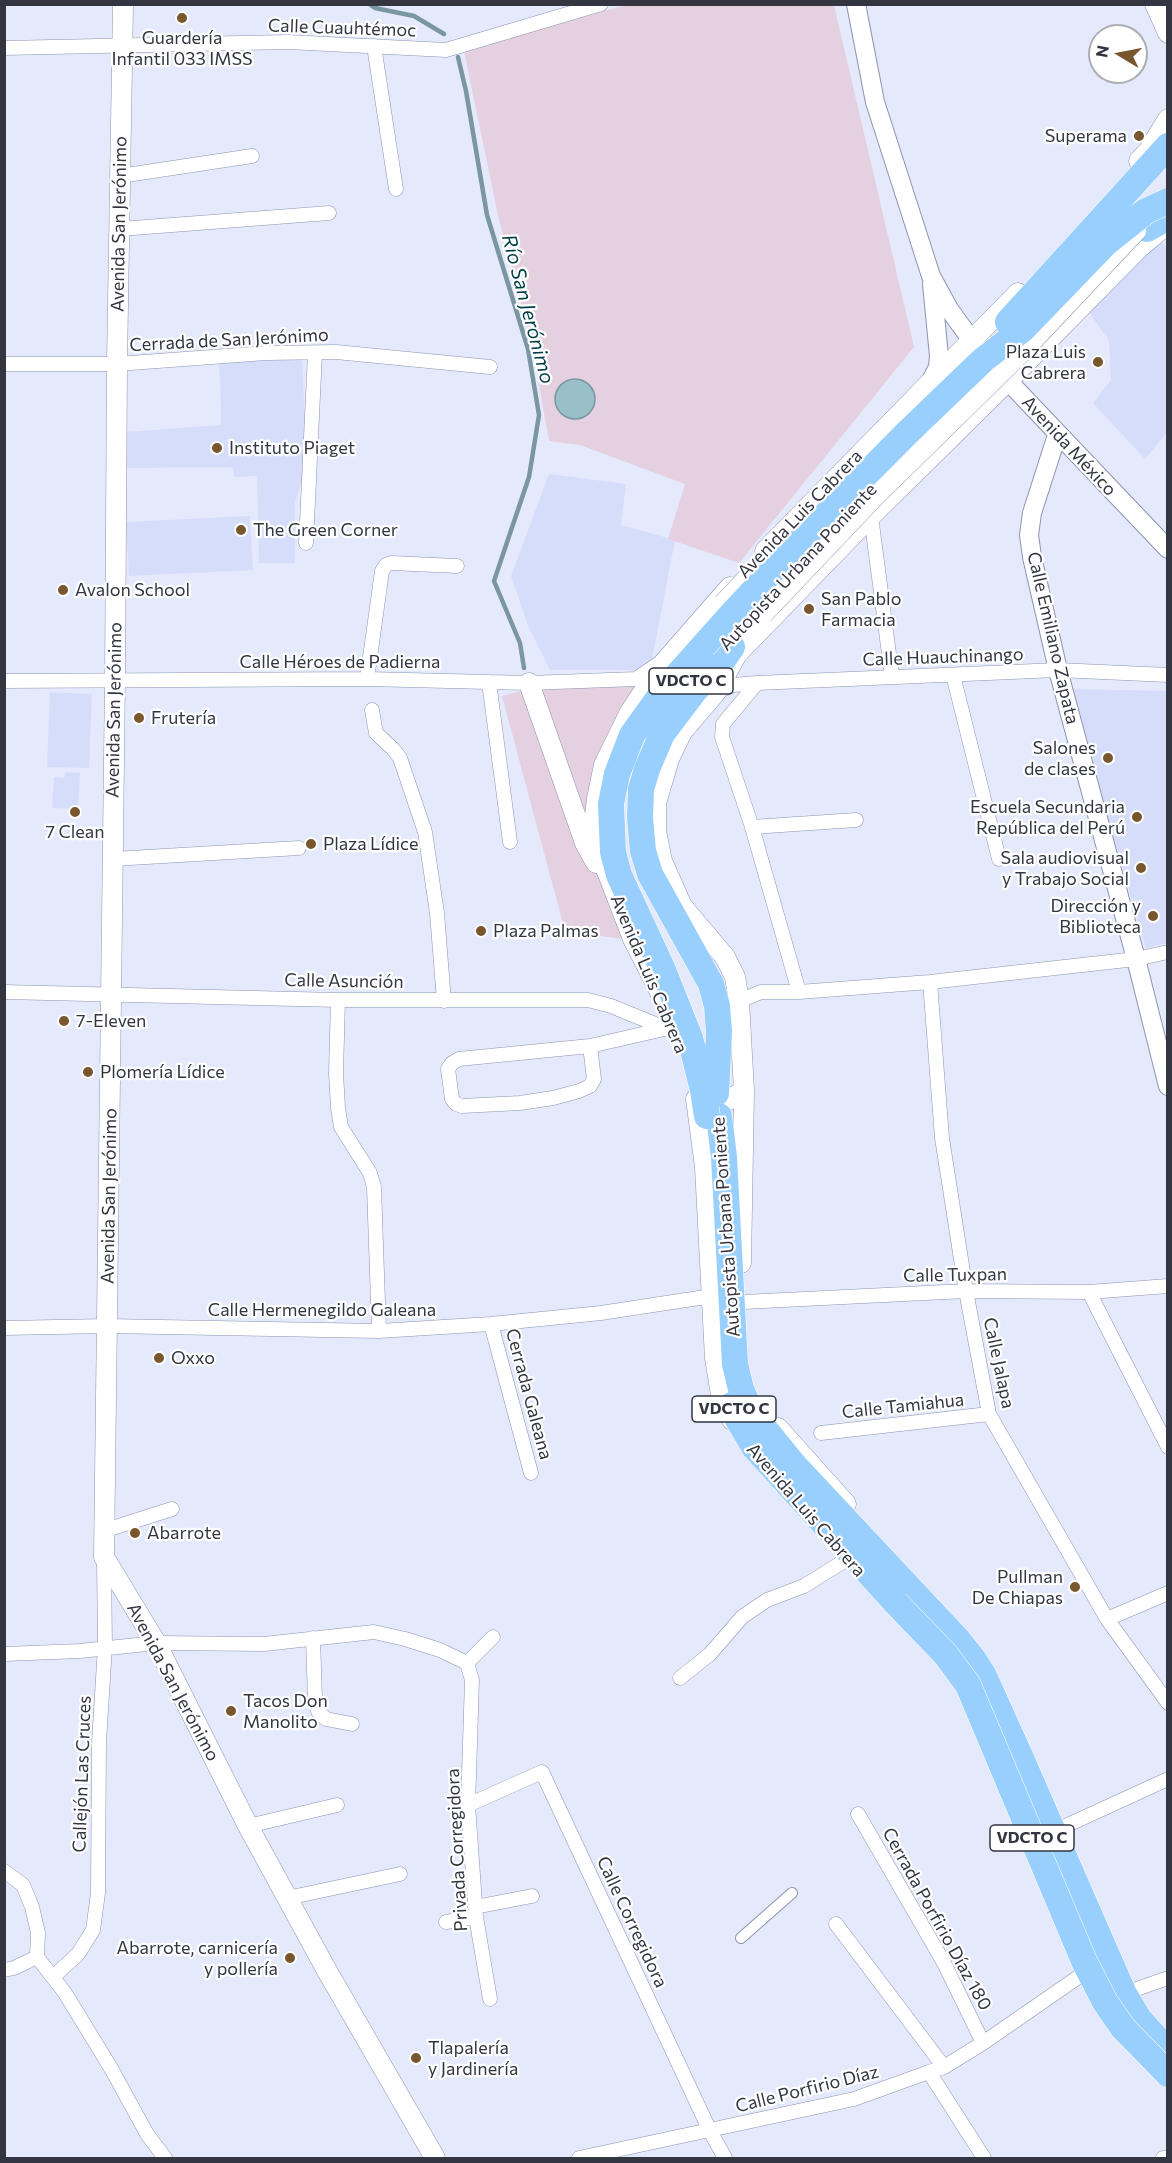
<!DOCTYPE html>
<meta charset="utf-8">
<style>
body{margin:0}
#map{position:relative;width:1172px;height:2163px;overflow:hidden;background:#e5e9fc;font-family:Commissioner,sans-serif}
canvas{display:block}
.frame{position:absolute;inset:0;border:6px solid #333541;pointer-events:none}
.north{position:absolute;left:1088px;top:24px;width:60px;height:60px;box-sizing:border-box;background:#fff;border:2px solid #adaeb3;border-radius:50%;rotate:280deg;font-size:16px;font-weight:700;line-height:24px;text-align:center;color:#333541}
.north::after{content:'';display:block;margin:auto;width:21px;height:27px;background:#78562e;clip-path:polygon(50% 0,100% 100%,50% 72%,0 100%)}
</style>
<div id="map">
<canvas width="1172" height="2163"></canvas>
<div class="frame"></div>
<div class="north">N</div>
</div>
<script>
const ctx = document.querySelector('canvas').getContext('2d');
ctx.lineJoin = 'round';
function fill(path, color) { ctx.fillStyle = color; ctx.fill(path, 'evenodd'); }
const toPath = rows => new Path2D(rows.map(r => 'M' + r).join(''));
function stroke(path, color, width, dash) { ctx.strokeStyle = color; ctx.lineWidth = width; ctx.lineCap = dash ? 'butt' : 'round'; ctx.setLineDash(dash || []); ctx.stroke(path); }
function label(font, color, halo, rows, align = 'center') {
  ctx.font = font + ' Commissioner,sans-serif'; ctx.lineWidth = 4.5; ctx.setLineDash([]); ctx.textBaseline = 'middle'; ctx.strokeStyle = halo; ctx.fillStyle = color; for (const [text, x, y, turn = 0] of rows) {
    ctx.save(); ctx.translate(x, y); ctx.rotate((+turn || 0) * Math.PI / 180); ctx.textAlign = isNaN(turn) ? turn : align; if (halo) ctx.strokeText(text, 0, 0); ctx.fillText(text, 0, 0); ctx.restore();
  }
}
const built = toPath([
 [1158,238,1167,248,1167,433,1145,459,1093,403,1111,380,1109,341,1089,312],
 [302,358,307,463,295,503,295,563,259,563,257,476,234,477,233,467,127,468,127,432,221,425,221,402,219,363],
 [549,474,626,484,621,525,675,540,650,670,550,670,528,626,511,576],
 [250,516,253,570,129,576,126,522],
 [1070,689,1167,691,1167,943,1146,948],
 [50,692,92,694,89,768,47,767],
 [65,772,80,773,78,809,52,808,54,777,64,778]
]);
const green = toPath([
 [626,5,834,5,914,347,739,563,668,539,685,484,580,445,549,441,532,345,498,215,464,51],
 [662,662,603,812,637,941,565,931,502,696,530,689,636,680]
]);
const water = toPath([
 '555 399a20 20 0 1 1 40 0a20 20 0 1 1-40 0Z'
]);
const stream = toPath([
 [369,4,375,8,414,16,444,34],
 [458,57,466,91,487,215,528,349,539,415,529,477,494,581,520,643,524,668]
]);
const pedestrian = toPath([
 [741,1938,792,1893]
]);
const minor = toPath([
 [374,46,396,189],
 [4,48,288,42,446,50,601,4],
 [120,176,252,156],
 [120,229,329,213],
 [4,364,117,364,266,353,336,352,490,367],
 [871,516,892,677],
 [306,543,315,353],
 [953,675,999,859],
 [367,679,382,571,386,565,391,563,457,566],
 [4,681,367,679,529,683,636,679,658,664],
 [489,682,510,842],
 [757,683,723,724,722,737,752,827,799,992],
 [716,692,733,685,757,683,1058,670,1168,675],
 [372,710,376,733,393,749,400,758,425,832,437,913,444,1001],
 [752,827,856,820],
 [113,859,299,848],
 [930,982,942,1138,966,1291,989,1414,1107,1619,1168,1703],
 [4,992,338,1000,588,1000,611,1006,677,1033],
 [338,1000,336,1073,338,1108,341,1127,370,1173,374,1187,379,1331],
 [739,1001,761,992,799,992,930,982,1136,959,1168,952],
 [590,1046,594,1079,590,1086,579,1091,553,1098,520,1103,462,1106,456,1104,452,1099,448,1069,452,1063,459,1059,590,1046,664,1029],
 [1089,1292,1168,1447],
 [743,1302,966,1291,1089,1292,1168,1286],
 [491,1324,531,1473],
 [4,1328,107,1326,379,1331,491,1324,601,1313,699,1298,711,1298],
 [821,1433,989,1414],
 [103,1531,172,1509],
 [1107,1619,1168,1593],
 [313,1638,315,1699,318,1711,326,1719,352,1724],
 [4,1654,80,1651,156,1643,264,1644,374,1632,405,1639,440,1650,467,1663],
 [467,1663,472,1680,468,1805,476,1917,490,1999],
 [467,1663,493,1637],
 [680,1678,710,1654,742,1617,767,1600,804,1586,849,1558],
 [468,1805,542,1772,710,2131,725,2158],
 [858,1814,944,1963,983,2043],
 [248,1826,337,1805],
 [1061,1828,1168,1779],
 [4,1871,23,1885,32,1907,38,1933,37,1957],
 [287,1898,400,1874],
 [475,1907,532,1896],
 [446,1922,476,1917],
 [836,1924,944,2067],
 [37,1957,65,1993,112,2070,147,2134,165,2158],
 [4,1970,14,1968,37,1957],
 [53,1977,78,1954,93,1930,98,1893,99,1742,105,1647,104,1560],
 [1128,1992,1168,1978],
 [929,2072,984,2158],
 [579,2158,854,2099,929,2072,944,2067,983,2043,1087,1971],
 [1163,2158,1168,2157]
]);
const tertiary = toPath([
 [856,4,875,102,931,276,949,309,972,341,1008,381,1168,549],
 [930,383,938,367,939,356,932,284],
 [1057,435,1032,513,1029,535,1032,557,1058,670,1136,959,1168,1086]
]);
const secondary = toPath([
 [123,4,117,364,115,680,104,1557,156,1643,248,1826,326,1969,435,2158],
 [1155,4,1168,33],
 [1139,161,1149,150,1168,119],
 [765,551,1018,293],
 [529,683,585,843,596,863],
 [661,994,633,939,606,869,598,842,595,815,597,799,604,765,630,712,660,667,730,587],
 [696,1099,705,1167,715,1358,721,1395,732,1420],
 [698,1099,721,1104,744,1091],
 [741,1263,744,1091,739,1001,735,977,725,957,682,906,662,861,656,831,656,803,669,759,682,732,716,692,737,654,871,516,1008,381,1139,248,1167,224],
 [778,1428,846,1504]
]);
const motorway = toPath([
 [1147,229,1168,217],
 [718,667,732,647],
 [719,1116,724,1157,735,1364,741,1389,751,1412,794,1465,959,1641,974,1660,984,1676,1021,1758,1124,1994,1139,2019,1168,2051],
 [732,1405,737,1418,754,1447,896,1603]
]);
const secondaryBridge = toPath([
 [723,604,782,542],
 [763,614,875,496,1021,353,1136,231]
]);
const motorwayBridge = toPath([
 [1008,322,1168,146],
 [716,1093,719,1032,717,1006,711,984,650,874,643,851,640,818,641,789,647,769,662,734,696,689,718,667],
 [707,1116,703,1090,690,1038,663,970,619,875,613,852,611,804,617,774,632,735,665,689,731,615,804,537,907,433,983,360,1023,329,1106,243,1146,211,1168,201],
 [896,1603,946,1655,968,1685,1084,1961,1105,2002,1123,2028,1168,2074]
]);
const markers = [
 [182,18,6,"#78562e"],
 [1139,136,6,"#78562e"],
 [1098,362,6,"#78562e"],
 [217,448,6,"#78562e"],
 [241,530,6,"#78562e"],
 [63,590,6,"#78562e"],
 [809,609,6,"#78562e"],
 [139,718,6,"#78562e"],
 [1108,758,6,"#78562e"],
 [75,812,6,"#78562e"],
 [1137,817,6,"#78562e"],
 [311,844,6,"#78562e"],
 [1141,868,6,"#78562e"],
 [1153,916,6,"#78562e"],
 [481,931,6,"#78562e"],
 [64,1021,6,"#78562e"],
 [88,1072,6,"#78562e"],
 [159,1358,6,"#78562e"],
 [135,1533,6,"#78562e"],
 [1075,1587,6,"#78562e"],
 [231,1711,6,"#78562e"],
 [290,1958,6,"#78562e"],
 [416,2058,6,"#78562e"]
];
const shields = [
 [691,681,84],
 [734,1409,84],
 [1032,1838,84]
];
const shieldNames = [
 ["VDCTO C",691,681],
 ["VDCTO C",734,1409],
 ["VDCTO C",1032,1838]
];
const streetNames = [
 ["Calle Cuauhtémoc",342,28,2],
 ["Avenida San Jerónimo",119,224,-89],
 ["Cerrada de San Jerónimo",229,340,-3],
 ["Avenida México",1069,446,47],
 ["Avenida Luis Cabrera",800,514,-46],
 ["Autopista Urbana Poniente",798,567,-47],
 ["Calle Emiliano Zapata",1053,638,77],
 ["Calle Huauchinango",943,657,-2],
 ["Calle Héroes de Padierna",340,662],
 ["Avenida San Jerónimo",114,710,-89],
 ["Avenida Luis Cabrera",649,974,67],
 ["Calle Asunción",344,981,1],
 ["Avenida San Jerónimo",109,1196,-89],
 ["Autopista Urbana Poniente",726,1227,-94],
 ["Calle Tuxpan",955,1275,-1],
 ["Calle Hermenegildo Galeana",322,1310],
 ["Calle Jalapa",999,1363,78],
 ["Cerrada Galeana",529,1394,75],
 ["Calle Tamiahua",903,1406,-6],
 ["Avenida Luis Cabrera",806,1510,49],
 ["Avenida San Jerónimo",173,1682,62],
 ["Callejón Las Cruces",82,1774,-88],
 ["Privada Corregidora",457,1850,-93],
 ["Cerrada Porfirio Díaz 180",937,1919,61],
 ["Calle Corregidora",632,1922,65],
 ["Calle Porfirio Díaz",807,2089,-14]
];
const poiNames = [
 ["Guardería",182,38,"center"],
 ["Infantil 033 IMSS",182,59,"center"],
 ["Superama",1127,136,"right"],
 ["Plaza Luis",1086,352,"right"],
 ["Cabrera",1086,373,"right"],
 ["Instituto Piaget",229,448],
 ["The Green Corner",253,530],
 ["Avalon School",75,590],
 ["San Pablo",821,599],
 ["Farmacia",821,620],
 ["Frutería",151,718],
 ["Salones",1096,748,"right"],
 ["de clases",1096,769,"right"],
 ["Escuela Secundaria",1125,807,"right"],
 ["República del Perú",1125,828,"right"],
 ["7 Clean",75,832,"center"],
 ["Plaza Lídice",323,844],
 ["Sala audiovisual",1129,858,"right"],
 ["y Trabajo Social",1129,879,"right"],
 ["Dirección y",1141,906,"right"],
 ["Biblioteca",1141,927,"right"],
 ["Plaza Palmas",493,931],
 ["7-Eleven",76,1021],
 ["Plomería Lídice",100,1072],
 ["Oxxo",171,1358],
 ["Abarrote",147,1533],
 ["Pullman",1063,1577,"right"],
 ["De Chiapas",1063,1598,"right"],
 ["Tacos Don",243,1701],
 ["Manolito",243,1722],
 ["Abarrote, carnicería",278,1948,"right"],
 ["y pollería",278,1969,"right"],
 ["Tlapalería",428,2048],
 ["y Jardinería",428,2069]
];
const waterNames = [
 ["Río San Jerónimo",528,309,75]
];
fill(built, '#d6ddfb');
fill(green, '#e5d0df');
fill(water, '#99c0c9');
stroke(water, '#7a96a0', 1.5);
stroke(stream, '#7a96a0', 4.5);
stroke(pedestrian, '#8c93af', 12);
stroke(minor, '#8c93af', 15);
stroke(tertiary, '#8c93af', 20);
stroke(secondary, '#8c93af', 21);
stroke(motorway, '#fff', 27);
stroke(pedestrian, '#fff', 10);
stroke(minor, '#fff', 14);
stroke(tertiary, '#fff', 18);
stroke(secondary, '#fff', 20);
stroke(motorway, '#98cffc', 26);
stroke(secondaryBridge, '#8c93af', 21, []);
stroke(motorwayBridge, '#fff', 27, []);
stroke(secondaryBridge, '#fff', 20);
stroke(motorwayBridge, '#98cffc', 26);
for (const [x, y, r, color] of markers) { const dot = new Path2D(); dot.arc(x, y, r, 0, 2 * Math.PI); ctx.fillStyle = color; ctx.fill(dot); stroke(dot, '#fff', 2); }
for (const [x, y, w] of shields) { const box = new Path2D(); box.roundRect(x - w / 2, y - 13, w, 26, 4.5); ctx.fillStyle = '#fff'; ctx.fill(box); stroke(box, '#333541', 1.5); }
label('bold 16px', '#333541', null, shieldNames);
label('18px', '#333541', '#fff', streetNames);
label('18px', '#333541', '#fff', poiNames, 'left');
label('italic 20px', '#003e48', '#fff', waterNames);
</script>
